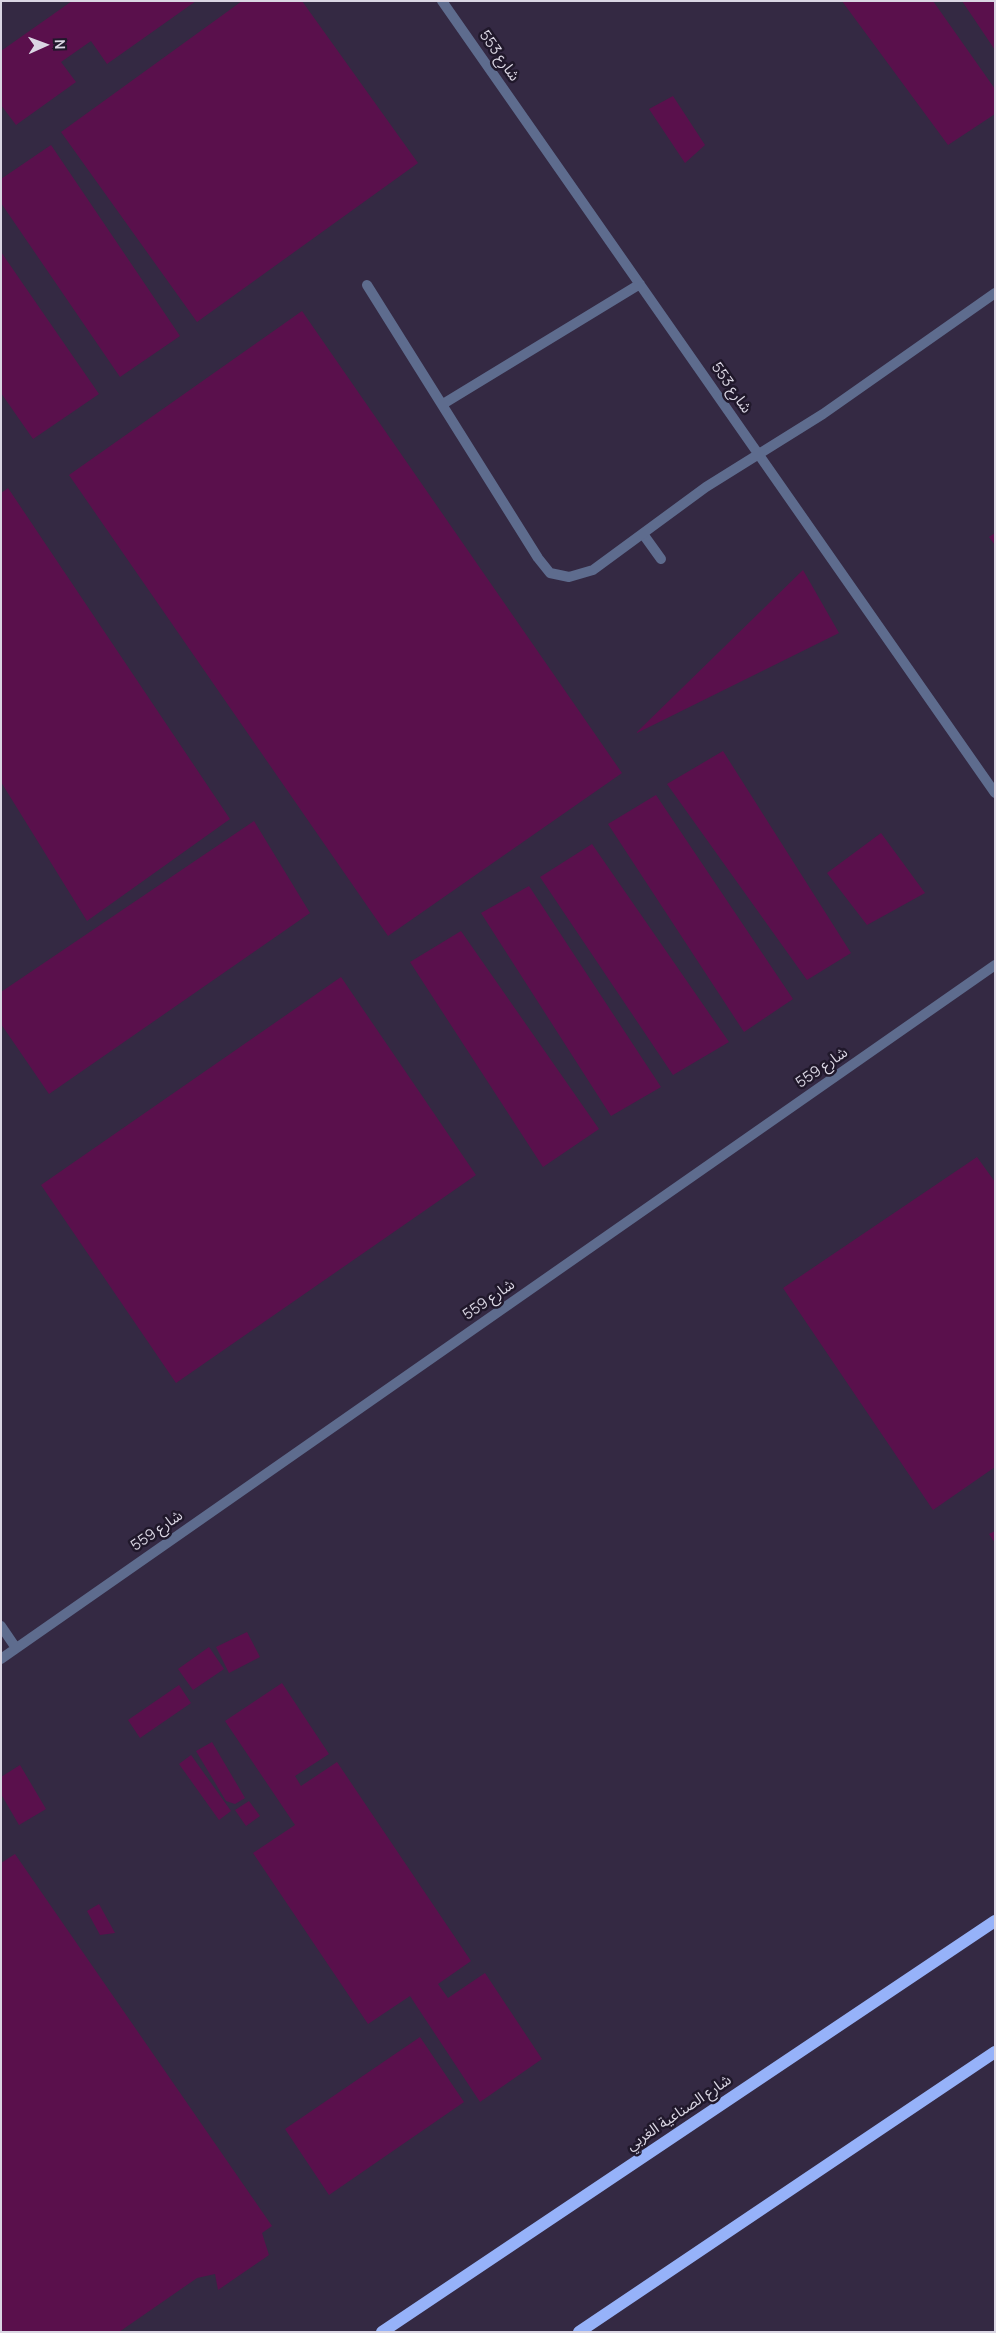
<!DOCTYPE html>
<meta charset="utf-8">
<style>
body{margin:0}
#map{position:relative;width:996px;height:2333px;overflow:hidden;background:#2a2236;font-family:Manrope,sans-serif}
canvas{display:block}
.frame{position:absolute;inset:0;border:2px solid #dad6e3;pointer-events:none}
.north{position:absolute;left:20px;top:20px;width:50px;height:50px;-webkit-text-stroke:4px #20182b;paint-order:stroke;rotate:88deg;font-size:14px;font-weight:700;line-height:20px;text-align:center;color:#dad6e3}
.north::after{content:'';display:block;margin:auto;width:18px;height:22px;background:#dad6e3;clip-path:polygon(50% 0,100% 100%,50% 72%,0 100%)}
</style>
<div id="map">
<canvas width="996" height="2333"></canvas>
<div class="frame"></div>
<div class="north">N</div>
</div>
<script>
const ctx = document.querySelector('canvas').getContext('2d');
ctx.lineJoin = 'round';
function fill(path, color) { ctx.fillStyle = color; ctx.fill(path, 'evenodd'); }
const toPath = rows => new Path2D(rows.map(r => 'M' + r).join(''));
function stroke(path, color, width, dash) { ctx.strokeStyle = color; ctx.lineWidth = width; ctx.lineCap = dash ? 'butt' : 'round'; ctx.setLineDash(dash || []); ctx.stroke(path); }
function label(font, color, halo, rows, align = 'center') {
  ctx.font = font + ' Manrope,"Noto Sans Arabic",sans-serif'; ctx.lineWidth = 5; ctx.setLineDash([]); ctx.textBaseline = 'middle'; ctx.strokeStyle = halo; ctx.fillStyle = color; for (const [text, x, y, turn = 0] of rows) {
    ctx.save(); ctx.translate(x, y); ctx.rotate((+turn || 0) * Math.PI / 180); ctx.textAlign = isNaN(turn) ? turn : align; if (halo) ctx.strokeText(text, 0, 0); ctx.fillText(text, 0, 0); ctx.restore();
  }
}
const built = toPath([
 [1,1,995,1,995,2332,1,2332]
]);
const building = toPath([
 [72,1,196,1,107,64,91,41,61,62,76,82,16,125,1,105,1,51],
 [242,1,302,1,418,163,197,322,61,132],
 [842,1,933,1,995,89,995,114,948,145],
 [962,1,995,1,995,50],
 [673,96,705,145,685,163,649,109],
 [51,145,180,336,120,377,1,203,1,179],
 [1,252,99,394,33,439,1,393],
 [302,311,622,773,388,936,69,475],
 [8,488,230,819,87,921,1,782,1,493],
 [995,533,995,545,989,537],
 [803,570,839,633,637,733,637,732],
 [723,751,851,953,807,980,667,784],
 [656,795,793,999,744,1032,608,824],
 [254,821,310,913,49,1094,1,1024,1,992],
 [881,833,925,893,867,925,827,873],
 [592,844,729,1042,673,1075,540,877],
 [529,886,661,1087,611,1116,481,913],
 [461,931,599,1129,543,1167,410,962],
 [341,977,476,1175,176,1383,41,1185],
 [977,1157,995,1182,995,1467,933,1510,783,1288],
 [995,1531,995,1543,989,1534],
 [247,1632,260,1657,229,1673,216,1647],
 [209,1647,224,1669,193,1690,178,1669],
 [282,1683,329,1754,295,1776,301,1786,337,1762,471,1961,438,1984,448,1998,485,1973,542,2059,480,2102,410,1996,368,2024,253,1853,295,1825,225,1721],
 [179,1685,191,1703,140,1738,128,1720],
 [212,1742,245,1798,235,1804,226,1801,196,1751],
 [191,1755,231,1811,219,1820,179,1764],
 [20,1765,46,1809,19,1825,1,1794,1,1777],
 [249,1801,260,1816,246,1826,235,1810],
 [15,1854,272,2226,262,2233,269,2255,218,2290,215,2274,197,2278,119,2332,1,2332,1,1863],
 [99,1904,115,1933,100,1935,87,1911],
 [420,2037,464,2102,329,2195,285,2129]
]);
const service = toPath([
 [643,534,661,559]
]);
const minor = toPath([
 [442,1,995,793],
 [367,285,538,558,550,573,569,577,593,570,706,487,823,414,995,293],
 [443,404,640,284],
 [1,1626,16,1648],
 [1,1659,995,965]
]);
const primary = toPath([
 [382,2332,995,1921],
 [579,2332,995,2052]
]);
const streetNames = [
 ["شارع 553",499,56,55],
 ["شارع 553",731,388,55],
 ["شارع 559",822,1068,-35],
 ["شارع 559",489,1300,-35],
 ["شارع 559",157,1531,-35],
 ["شارع الصناعية الغربي",679,2113,-34]
];
fill(built, '#342943');
fill(building, '#5a104c');
stroke(service, '#5e6c8e', 10);
stroke(minor, '#5e6c8e', 10);
stroke(primary, '#96b2f9', 12);
label('15px', '#dad6e3', '#20182b', streetNames);
</script>
